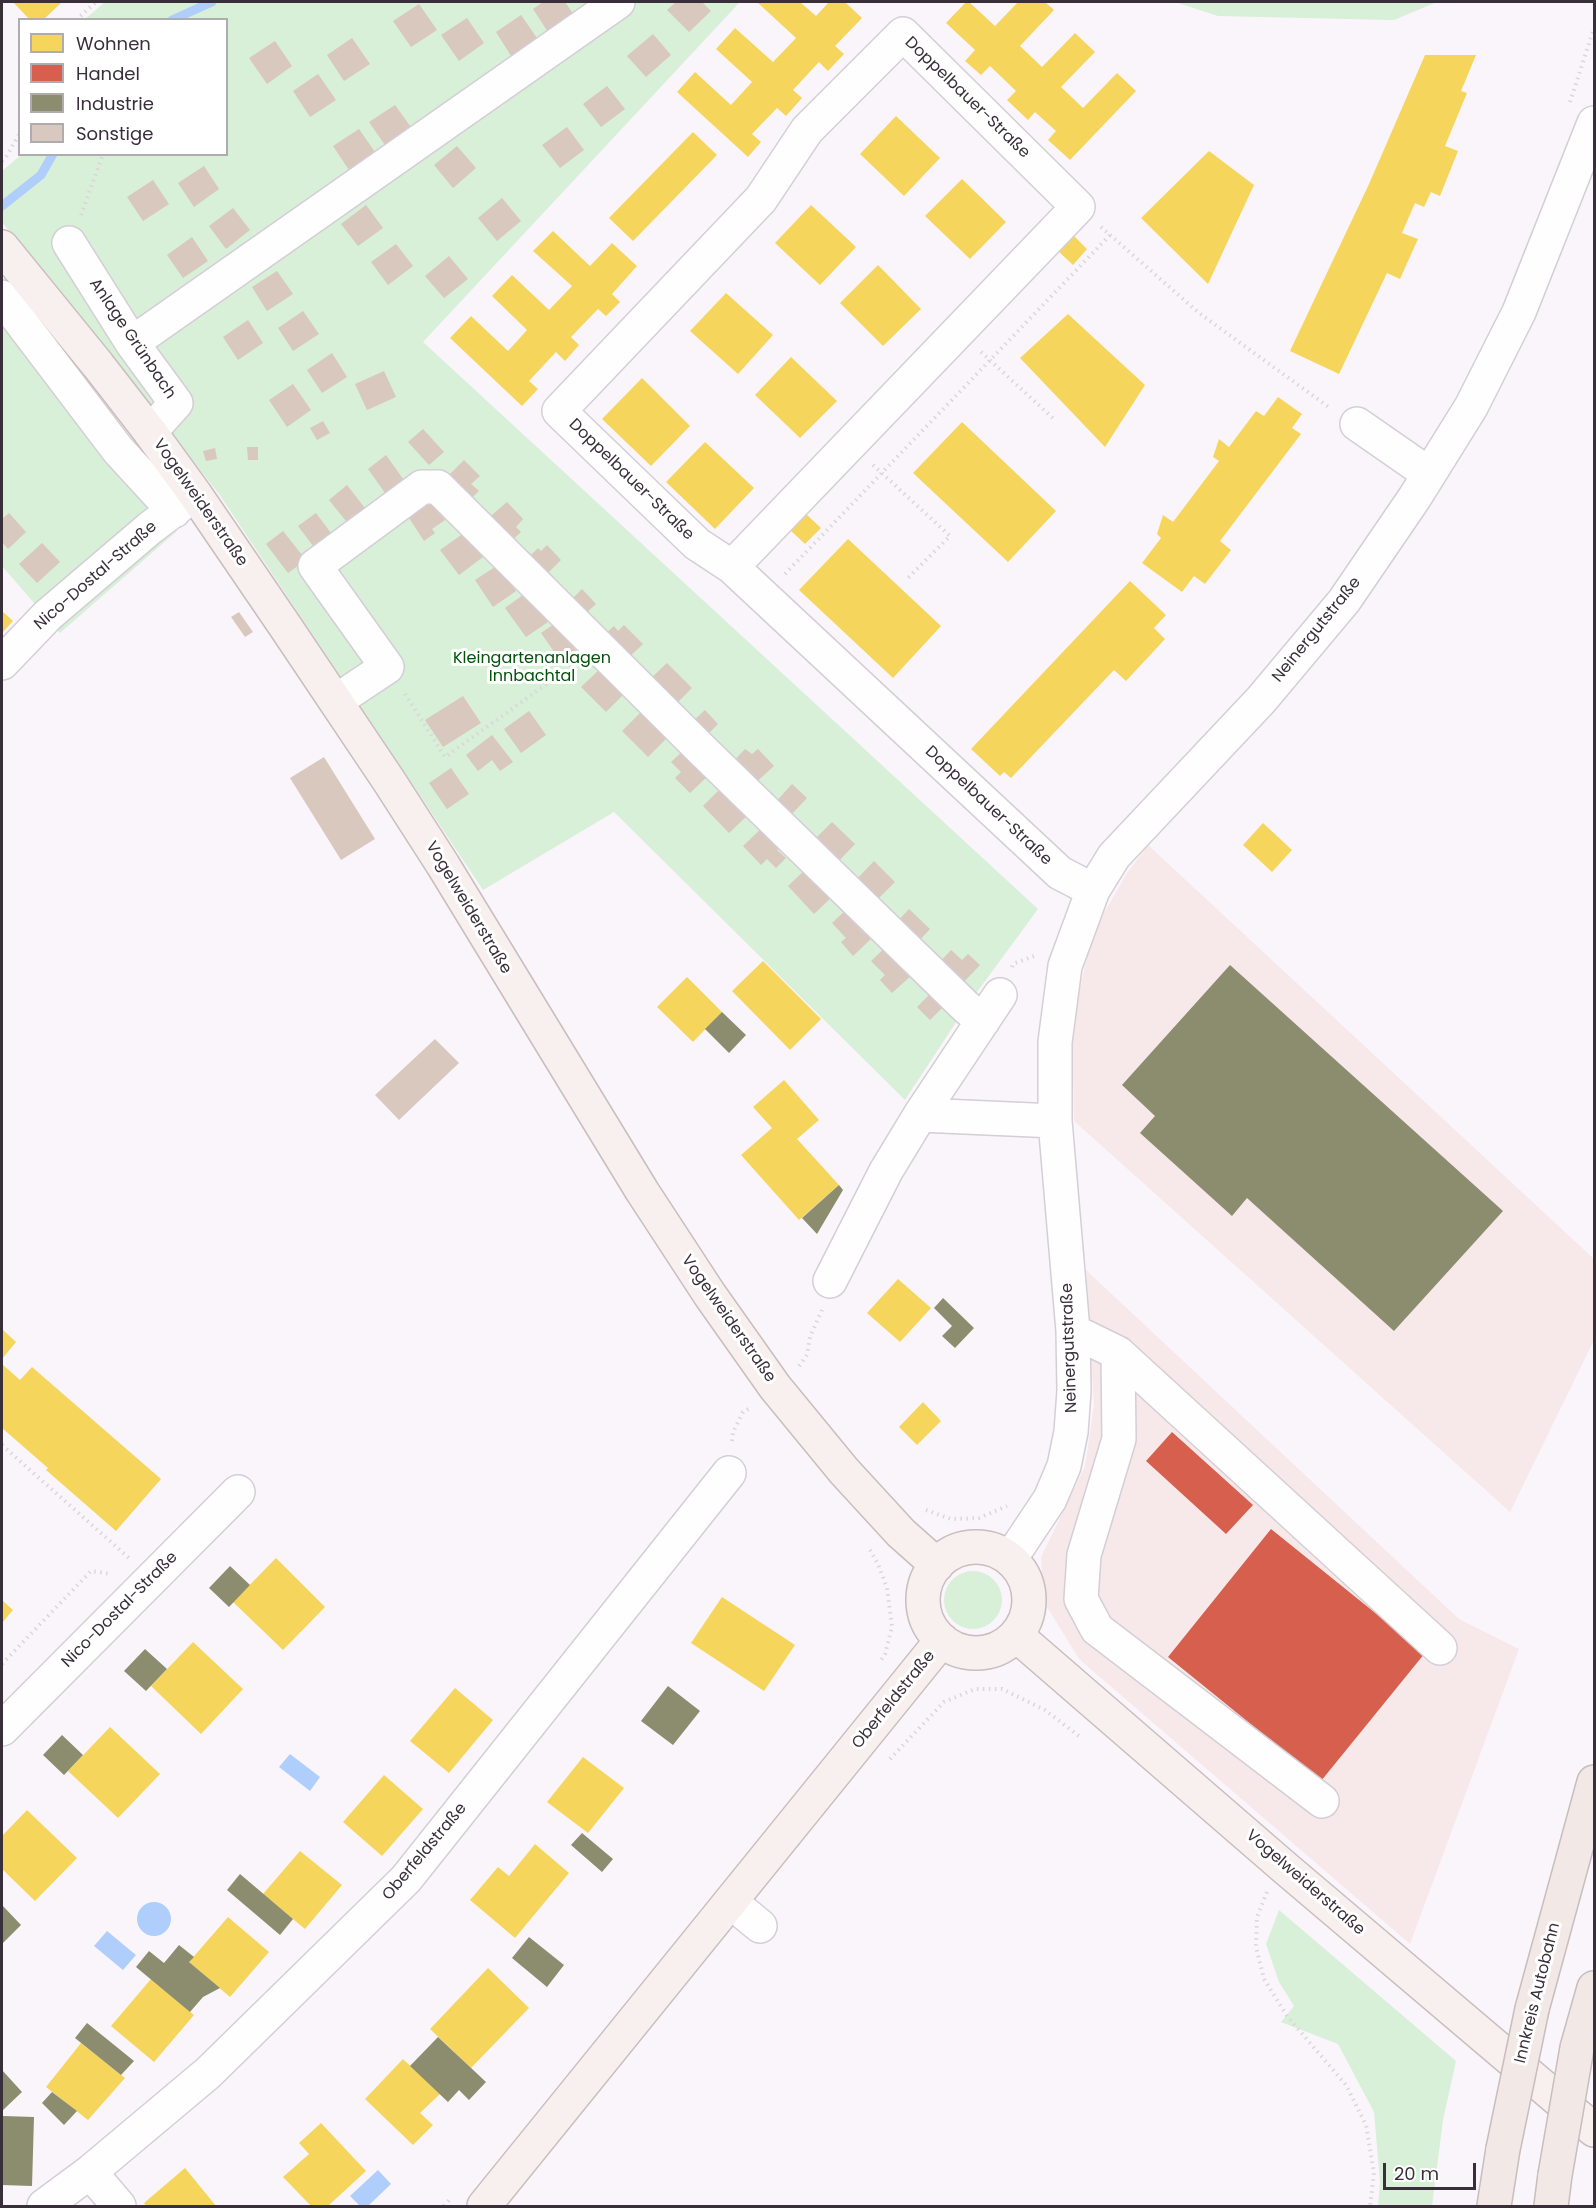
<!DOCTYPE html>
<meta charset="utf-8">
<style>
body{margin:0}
#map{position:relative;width:1596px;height:2208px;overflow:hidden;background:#faf5fb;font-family:Poppins,sans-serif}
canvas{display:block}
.frame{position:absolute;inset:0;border:3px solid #382f3a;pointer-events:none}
.legend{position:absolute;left:18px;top:18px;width:210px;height:138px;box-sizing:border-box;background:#fff;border:2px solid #afacb0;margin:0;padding:8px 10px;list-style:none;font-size:18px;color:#382f3a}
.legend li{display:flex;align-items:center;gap:12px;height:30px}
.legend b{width:30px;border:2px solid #afacb0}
.scale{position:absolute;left:1383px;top:2163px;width:93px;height:27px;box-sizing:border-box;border:3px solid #382f3a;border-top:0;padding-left:8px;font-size:18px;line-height:21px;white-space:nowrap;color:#382f3a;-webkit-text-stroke:4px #fff;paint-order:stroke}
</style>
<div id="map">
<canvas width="1596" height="2208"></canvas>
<div class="frame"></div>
<ul class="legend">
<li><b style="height:16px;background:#f6d55c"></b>Wohnen</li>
<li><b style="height:16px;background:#d6604d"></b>Handel</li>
<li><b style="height:16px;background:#8c8c6e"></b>Industrie</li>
<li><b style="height:16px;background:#d9c8bd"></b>Sonstige</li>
</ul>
<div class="scale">20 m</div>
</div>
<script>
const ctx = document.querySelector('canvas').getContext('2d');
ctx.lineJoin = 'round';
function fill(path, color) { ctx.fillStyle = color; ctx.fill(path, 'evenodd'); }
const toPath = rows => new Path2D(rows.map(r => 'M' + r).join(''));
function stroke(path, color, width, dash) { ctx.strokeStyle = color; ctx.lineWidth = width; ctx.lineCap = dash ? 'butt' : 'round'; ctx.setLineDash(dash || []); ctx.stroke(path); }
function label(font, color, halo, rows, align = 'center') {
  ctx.font = font + ' Poppins,sans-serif'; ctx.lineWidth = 6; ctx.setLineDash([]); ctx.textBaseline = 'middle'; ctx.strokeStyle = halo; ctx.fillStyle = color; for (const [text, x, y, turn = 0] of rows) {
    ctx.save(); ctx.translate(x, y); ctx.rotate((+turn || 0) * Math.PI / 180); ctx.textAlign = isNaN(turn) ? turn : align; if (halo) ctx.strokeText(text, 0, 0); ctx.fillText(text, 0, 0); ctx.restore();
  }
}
const commercial = toPath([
 [1148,845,1594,1259,1594,1340,1510,1512,1074,1121,1072,1025,1092,934,1127,873],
 [1086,1270,1459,1619,1519,1649,1410,1944,1079,1659,1044,1602,1041,1557,1085,1466,1094,1405]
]);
const green = toPath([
 [105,2,740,2,423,342,1038,909,966,1007,905,1100,614,812,483,890,219,494,2,222,2,171,21,155,226,154,226,20,85,19],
 [1175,2,1437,2,1394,20,1218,16],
 [2,323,177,531,60,633,2,566],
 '944 1600a29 29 0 1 1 58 0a29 29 0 1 1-58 0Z',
 [1279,1910,1456,2061,1443,2120,1432,2206,1378,2206,1380,2182,1374,2112,1338,2044,1281,2022,1294,2006,1279,1982,1266,1944]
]);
const water = toPath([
 [290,1754,320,1777,310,1791,279,1767],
 '137 1919a17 17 0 1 1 34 0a17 17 0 1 1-34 0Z',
 [107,1931,136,1955,123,1970,94,1946],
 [378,2170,391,2184,368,2206,360,2206,350,2196]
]);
const homes = toPath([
 [13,2,62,2,43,20,30,20],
 [759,2,800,2,816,16,829,2,845,2,862,18,835,46,844,54,828,71,819,62,793,90,802,98,786,116,777,108,752,134,761,142,748,157,677,92,695,72,731,105,752,82,716,49,735,28,773,62,796,38,758,3],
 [966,2,969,2,995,26,1018,2,1045,2,1054,10,1020,46,1042,67,1075,33,1095,52,1061,87,1083,108,1117,73,1136,91,1070,160,1048,140,1056,131,1035,112,1028,120,1007,100,1016,91,990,66,981,75,965,61,975,50,946,23],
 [1425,55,1476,55,1461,91,1467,93,1445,146,1458,151,1440,196,1431,192,1424,207,1415,203,1402,233,1418,239,1400,279,1387,273,1339,374,1290,351,1369,184],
 [896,116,940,158,904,196,860,154],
 [693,132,717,155,633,241,609,218],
 [1209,151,1254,185,1208,284,1141,218],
 [962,179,1006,222,970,259,925,216],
 [811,205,856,247,820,285,775,243],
 [553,231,590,266,612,243,637,266,612,294,620,302,606,316,598,309,571,337,579,345,565,361,556,352,529,381,538,389,522,406,450,338,471,316,508,351,527,330,492,296,512,275,549,310,572,286,533,251],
 [1072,234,1087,249,1073,265,1057,250],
 [878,265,921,309,883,346,840,303],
 [726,293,773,335,738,374,690,331],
 [1068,314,1145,385,1105,447,1020,358],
 [791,357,837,401,800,438,755,395],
 [642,378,690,426,651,466,602,419],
 [1278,397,1302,414,1292,428,1301,434,1220,541,1231,550,1205,584,1194,576,1182,592,1142,563,1161,538,1157,534,1163,515,1173,522,1219,461,1213,457,1219,439,1229,447,1256,411,1264,416],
 [962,422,1056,511,1008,562,913,473],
 [705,442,754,488,715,529,666,482],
 [805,513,821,528,805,544,789,529],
 [848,539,941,626,893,678,799,590],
 [1130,581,1166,615,1154,628,1165,639,1126,681,1114,670,1011,778,1004,772,1000,776,971,749],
 [2,611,13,621,2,633],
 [1263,823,1292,850,1272,872,1243,845],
 [763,961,821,1019,790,1050,732,991],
 [687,977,722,1012,693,1042,657,1007],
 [784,1080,819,1120,797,1139,839,1185,799,1220,741,1155,772,1128,753,1107],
 [898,1279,931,1308,900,1342,867,1313],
 [2,1329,16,1342,2,1359],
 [2,1364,20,1380,32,1367,161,1479,116,1531,46,1470,48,1468,2,1428],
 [923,1402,941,1421,917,1445,899,1427],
 [276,1558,325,1607,283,1650,233,1602],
 [722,1597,795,1645,764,1691,691,1643],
 [2,1600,13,1610,2,1623],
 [193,1642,243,1689,201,1734,151,1686],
 [455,1688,493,1720,449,1773,410,1741],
 [110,1727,160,1774,118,1818,68,1771],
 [583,1757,624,1788,588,1833,547,1802],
 [384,1775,423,1809,382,1856,343,1822],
 [27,1810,77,1858,35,1901,2,1869,2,1836],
 [535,1844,569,1873,515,1938,470,1900,498,1867,509,1876],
 [300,1851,342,1885,305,1929,263,1894],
 [228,1917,269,1952,230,1997,189,1962],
 [488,1968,529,2008,471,2068,430,2029],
 [151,1979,194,2015,154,2062,111,2026],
 [81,2043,125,2078,88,2120,46,2087],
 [403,2059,440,2094,420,2113,433,2125,413,2145,365,2099],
 [321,2123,366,2171,328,2206,311,2206,283,2177,309,2154,299,2143],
 [185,2168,216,2206,146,2206,144,2203]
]);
const shops = toPath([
 [1172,1432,1253,1505,1226,1534,1146,1461],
 [1271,1529,1425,1653,1321,1781,1168,1657]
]);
const industry = toPath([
 [1230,965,1503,1211,1394,1331,1247,1198,1232,1216,1140,1133,1155,1116,1122,1085],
 [722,1012,746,1035,729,1053,705,1029],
 [839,1185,843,1190,817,1234,802,1218],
 [943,1298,974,1328,955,1348,942,1336,952,1326,934,1308],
 [230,1566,250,1585,229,1607,209,1588],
 [145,1649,167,1669,146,1691,124,1671],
 [668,1686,700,1711,673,1745,641,1721],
 [62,1735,83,1755,64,1775,43,1755],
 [582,1833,613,1859,602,1872,571,1845],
 [240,1874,293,1919,280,1935,227,1890],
 [2,1905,21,1925,2,1944],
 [529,1937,564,1965,547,1987,512,1958],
 [179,1945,194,1957,189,1962,220,1988,203,1997,190,2012,136,1967,149,1951,164,1963],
 [87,2023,134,2061,121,2075,75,2038],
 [438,2037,486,2082,469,2100,459,2090,448,2102,410,2066],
 [2,2070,22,2092,2,2111],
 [52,2092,77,2111,64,2125,42,2103],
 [3,2116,34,2117,32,2186,2,2185]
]);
const stream = toPath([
 [172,20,212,2],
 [2,206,41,175,53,154]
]);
const building = toPath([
 [543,2,565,2,576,18,550,35,533,9],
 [676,2,702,2,711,11,689,32,667,10],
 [419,4,437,30,411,47,393,21],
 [521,15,539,41,513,59,496,32],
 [467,18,484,43,459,61,441,35],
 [653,34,671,55,646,77,627,56],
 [352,38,370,64,344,81,327,55],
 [275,41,292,66,267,84,249,58],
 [318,74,336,100,310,117,293,91],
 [607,86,625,109,601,127,583,104],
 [395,105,413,130,387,148,369,122],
 [567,127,584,150,560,168,542,145],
 [359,129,377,155,351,173,333,146],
 [457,146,476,168,453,188,434,165],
 [204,166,219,189,194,207,178,183],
 [153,180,169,204,143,221,127,197],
 [502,198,521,221,497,241,478,218],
 [366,205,383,228,358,246,341,224],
 [233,208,250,230,226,249,209,226],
 [192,237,208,261,183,278,167,255],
 [396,244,413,266,388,285,371,262],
 [449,256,468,279,444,298,425,276],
 [277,271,293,294,267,311,252,287],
 [303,311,319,334,293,351,278,328],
 [248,320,263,343,238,360,223,337],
 [332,353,347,377,322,393,307,370],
 [384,371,396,397,367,410,355,384],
 [293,384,311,410,287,427,269,400],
 [323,421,330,433,317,440,310,428],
 [423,429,444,452,429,465,408,442],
 [247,447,258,447,258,460,248,460],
 [215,448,217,459,206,461,203,451],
 [386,455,406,483,388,497,368,469],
 [464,460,480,476,471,484,479,491,464,505,442,482],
 [347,485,368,512,350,526,329,500],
 [432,502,445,520,432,529,435,533,424,541,409,518],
 [507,502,523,519,516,527,521,532,507,545,485,521],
 [9,513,26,532,8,549,2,542,2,519],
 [316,513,334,537,317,551,298,526],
 [283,531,306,560,288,573,266,544],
 [464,533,483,557,459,575,440,550],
 [42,543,60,562,37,583,19,564],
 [547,545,561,560,543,578,525,561,538,548,541,551],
 [498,565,516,591,493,607,475,580],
 [582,589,596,604,582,617,568,603],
 [527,592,548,622,526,637,505,608],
 [239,612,253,632,245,637,231,617],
 [557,622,577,652,562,663,541,633],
 [624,625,643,644,626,660,603,636,614,626,618,631],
 [667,663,692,688,673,707,647,682],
 [601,668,626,692,606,712,581,687],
 [463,696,481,723,443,747,425,720],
 [644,709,670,735,648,757,622,731],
 [705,710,718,724,705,737,691,723],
 [529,711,546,735,521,753,504,729],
 [492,735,513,762,500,771,492,760,478,771,466,755],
 [685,749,710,774,690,793,675,778,681,772,671,762],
 [745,749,752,754,758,749,774,766,752,786,731,764],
 [324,757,375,839,341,860,290,778],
 [451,768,469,794,447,809,429,783],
 [792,784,807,798,788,818,774,804],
 [722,787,749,814,729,833,703,806],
 [832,822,855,844,835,865,812,842],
 [764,826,782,845,777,850,786,858,776,868,767,859,761,865,743,846],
 [874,861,895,882,875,902,854,882],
 [807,868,833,896,814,914,788,886],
 [848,908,874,936,853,956,841,942,846,938,832,923],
 [909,909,930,929,917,943,896,923],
 [887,946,913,974,892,993,880,980,885,975,871,961],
 [951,950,962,960,968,954,980,965,959,987,937,965],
 [933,991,945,1005,930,1020,917,1007],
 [435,1039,459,1063,399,1120,375,1095]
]);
const path = toPath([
 [76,20,96,2],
 [1570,102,1594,28],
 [2,161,6,157,20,133],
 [81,215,103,154],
 [1101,227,1199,313,1330,408],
 [981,352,1056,421],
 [873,465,950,536,908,578],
 [785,574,1110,235],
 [405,694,445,757,573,665],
 [1012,967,1013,964,1034,956],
 [799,1366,807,1355,810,1337,822,1310],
 [732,1441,733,1432,743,1412,750,1408],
 [2,1445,129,1558],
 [926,1510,951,1519,979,1518,1007,1506],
 [870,1550,878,1564,887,1588,892,1627,885,1654,880,1662],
 [2,1664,91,1571,112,1574],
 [890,1759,944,1702,975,1689,1002,1689,1045,1710,1079,1736],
 [1267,1892,1257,1917,1256,1947,1264,1979,1287,2016,1346,2085,1366,2125,1374,2173,1370,2206],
 [444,2206,452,2197]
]);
const minor = toPath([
 [69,243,132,343,176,403,150,432],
 [2,297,118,450,174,511],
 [132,343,618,2],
 [1357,424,1429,474],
 [732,567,1078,207,903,34,807,130,761,199,559,411,697,544,732,567,1060,873,1093,890],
 [2,663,48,615,150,528,191,497],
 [336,701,387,667,315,566,422,487,438,487,700,748,966,1007,983,1021],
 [920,1115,1055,1121],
 [830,1281,886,1171,920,1115,1000,995],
 [1073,1331,1118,1353,1440,1648],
 [1118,1353,1119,1439,1084,1555,1081,1599,1097,1629,1322,1801],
 [1010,1559,1050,1499,1064,1466,1071,1432,1074,1391,1073,1331,1055,1121,1055,1042,1065,966,1093,890,1114,856,1261,700,1344,601,1415,497,1471,407,1519,312,1594,123],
 [2,1729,238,1492],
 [731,1902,760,1926],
 [90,2172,119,2206],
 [44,2206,90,2172,208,2073,406,1879,729,1473]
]);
const major = toPath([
 [2,247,98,365,150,432,195,494,285,626,389,781,443,865,642,1191,710,1295,775,1387,844,1471,901,1533,937,1565],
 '923 1600a53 53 0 1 1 106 0a53 53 0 1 1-106 0Z',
 [1016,1635,1284,1867,1594,2130],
 [484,2206,942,1640]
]);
const highway = toPath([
 [1532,2009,1594,1782],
 [1577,2048,1594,1988],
 [1494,2206,1503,2149],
 [1551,2206,1555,2175]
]);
const highwayBridge = toPath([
 [1503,2149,1532,2009],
 [1555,2175,1577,2048]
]);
const streetNames = [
 ["Doppelbauer-Straße",967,98,44],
 ["Anlage Grünbach",132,339,56],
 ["Doppelbauer-Straße",631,480,44],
 ["Vogelweiderstraße",200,503,55],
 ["Nico-Dostal-Straße",96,576,-41],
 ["Neinergutstraße",1317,630,-51],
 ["Doppelbauer-Straße",988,806,43],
 ["Vogelweiderstraße",468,908,59],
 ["Vogelweiderstraße",728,1319,55],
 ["Neinergutstraße",1070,1348,-92],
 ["Nico-Dostal-Straße",120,1610,-45],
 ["Oberfeldstraße",894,1700,-51],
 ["Oberfeldstraße",425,1852,-50],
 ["Vogelweiderstraße",1305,1883,41],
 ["Innkreis Autobahn",1538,1993,-76]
];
const parkNames = [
 ["Kleingartenanlagen",532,659],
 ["Innbachtal",532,677]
];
fill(commercial, '#f7e9ea');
fill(green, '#d8efd8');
fill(water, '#afcefb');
fill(homes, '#f6d55c');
fill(shops, '#d6604d');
fill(industry, '#8c8c6e');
stroke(stream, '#afcefb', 9);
fill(building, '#d9c8bd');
stroke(minor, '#d4ced6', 36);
stroke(major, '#c9bdbd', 36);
stroke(highway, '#c9bdbd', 36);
stroke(path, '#dad6da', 4, [1.5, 4.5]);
stroke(minor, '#fefefe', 33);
stroke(major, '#f7f0ef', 33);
stroke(highway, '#f2e8e6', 33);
stroke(highwayBridge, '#c9bdbd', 36, []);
stroke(highwayBridge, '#f2e8e6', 33);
label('16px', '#382f3a', '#fff', streetNames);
label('16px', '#005309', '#fff', parkNames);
</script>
